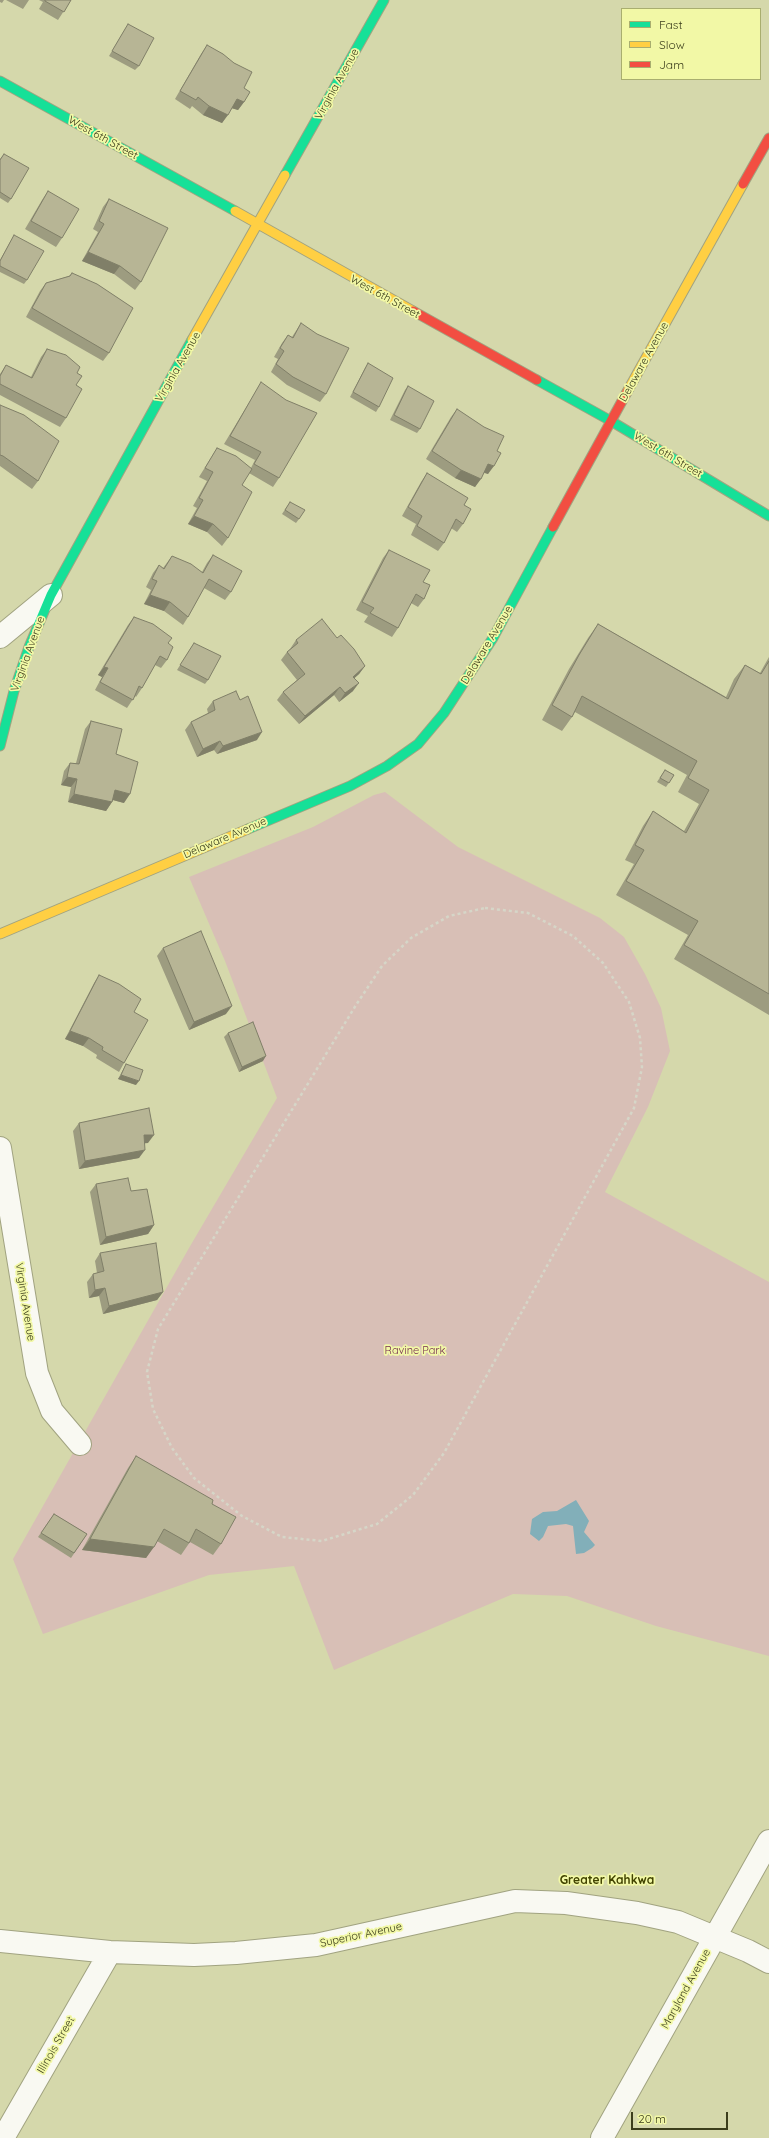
<!DOCTYPE html>
<style>
body{margin:0}
#map{position:relative;width:769px;height:2138px;overflow:hidden;background:#d5d8ab;font-family:Quicksand,sans-serif}
canvas{display:block}
.legend{position:absolute;left:621px;top:8px;width:140px;height:72px;box-sizing:border-box;background:#f2f8a6;border:1px solid #a9ae6f;margin:0;padding:5px 7px;list-style:none;font-size:12px;color:#3c3e1c}
.legend li{display:flex;align-items:center;gap:8px;height:20px}
.legend b{width:20px;border:1px solid #a9ae6f}
.scale{position:absolute;left:631px;top:2112px;width:97px;height:18px;box-sizing:border-box;border:2px solid #3c3e1c;border-top:0;padding-left:5px;font-size:12px;line-height:14px;white-space:nowrap;color:#3c3e1c;-webkit-text-stroke:3px #f2f8a6;paint-order:stroke}
</style>
<div id="map">
<canvas width="769" height="2138"></canvas>
<ul class="legend">
<li><b style="height:5px;background:#16e098"></b>Fast</li>
<li><b style="height:5px;background:#ffcf43"></b>Slow</li>
<li><b style="height:5px;background:#f24e42"></b>Jam</li>
</ul>
<div class="scale">20 m</div>
</div>
<script>
const ctx = document.querySelector('canvas').getContext('2d');
ctx.lineJoin = 'round';
function fill(path, color) { ctx.fillStyle = color; ctx.fill(path, 'evenodd'); }
const toPath = rows => new Path2D(rows.map(r => 'M' + r).join(''));
function stroke(path, color, width, dash) { ctx.strokeStyle = color; ctx.lineWidth = width; ctx.lineCap = dash ? 'butt' : 'round'; ctx.setLineDash(dash || []); ctx.stroke(path); }
function label(font, color, halo, rows, align = 'center') {
  ctx.font = font + ' Quicksand,sans-serif'; ctx.lineWidth = 3.5; ctx.setLineDash([]); ctx.textBaseline = 'middle'; ctx.strokeStyle = halo; ctx.fillStyle = color; for (const [text, x, y, turn = 0] of rows) {
    ctx.save(); ctx.translate(x, y); ctx.rotate((+turn || 0) * Math.PI / 180); ctx.textAlign = isNaN(turn) ? turn : align; if (halo) ctx.strokeText(text, 0, 0); ctx.fillText(text, 0, 0); ctx.restore();
  }
}
const green = toPath([
 [385,792,458,847,600,918,624,937,645,974,661,1008,670,1051,648,1107,605,1192,769,1282,769,1656,656,1626,567,1596,513,1594,334,1670,294,1566,209,1575,43,1634,13,1559,189,1248,277,1098,225,961,189,877,313,827,374,795]
]);
const water = toPath([
 [576,1500,589,1521,584,1532,595,1545,592,1548,584,1553,576,1554,573,1526,566,1524,548,1526,543,1537,539,1541,530,1534,532,1519,543,1512,557,1511]
]);
const path = toPath([
 [485,908,528,913,573,936,603,963,629,1002,640,1038,642,1067,634,1108,444,1453,413,1495,377,1524,322,1541,282,1537,242,1516,194,1478,172,1448,153,1409,147,1372,158,1329,356,1005,382,966,411,938,449,916,485,908]
]);
const street = toPath([
 [0,637,51,595],
 [0,1148,37,1373,52,1411,80,1444],
 [0,1941,110,1952,194,1955,236,1953,316,1945,515,1901,566,1903,637,1913,678,1922,748,1951,769,1962],
 [3,2138,110,1952],
 [602,2138,769,1841]
]);
const fast = toPath([
 [0,81,235,211],
 [285,175,384,0],
 [537,380,611,421,769,516],
 [0,746,14,691,29,647,51,595,192,340],
 [248,829,350,786,387,766,418,744,444,713,493,638,553,527]
]);
const slow = toPath([
 [235,211,413,311],
 [192,340,285,175],
 [627,392,743,184],
 [0,934,248,829]
]);
const jam = toPath([
 [743,184,769,138],
 [413,311,537,380],
 [553,527,627,392]
]);
const wall = toPath([
 [0,0,4,0,2,3,0,2],
 [6,0,29,0,23,9],
 [39,0,71,0,58,20,39,9,43,2],
 [128,24,139,66,135,70,109,56],
 [207,45,244,88,244,102,238,110,232,108,222,123,203,115,192,106,190,109,175,99,201,54],
 [4,154,11,199,8,203,0,198,0,159],
 [48,191,62,238,56,247,25,229,42,200],
 [109,199,141,282,135,290,114,274,82,261,98,232,93,229,103,207],
 [14,235,27,280,24,284,0,272,0,260],
 [72,273,109,353,103,361,26,317,40,291,46,283,69,276],
 [301,323,326,394,320,402,287,385,271,372,278,359,274,357,282,343,288,335,292,337],
 [47,349,77,373,76,385,66,418,60,427,0,395,0,374,6,365,31,377,41,357],
 [368,363,379,407,376,412,350,397,365,368],
 [261,382,279,478,273,487,249,473,242,485,228,538,222,546,207,532,188,524,197,508,193,506,207,481,199,477,217,448,251,468,255,460,224,444,256,391],
 [408,386,420,429,417,433,390,420,405,390],
 [0,405,38,481,32,489,0,466],
 [457,409,497,451,488,474,484,473,475,487,455,478,426,459,451,417],
 [427,473,464,505,463,524,457,532,451,528,444,543,438,551,411,535,416,524,402,516,421,482],
 [290,502,299,519,296,523,282,514],
 [389,550,423,582,424,599,418,607,411,603,398,628,392,637,364,622,368,616,356,610,383,558],
 [213,555,231,592,225,600,204,588,188,617,183,625,164,611,144,604,151,590,146,587,153,573,159,565,163,568,172,556,202,572,207,563],
 [134,617,168,643,167,660,161,668,155,665,142,688,136,697,135,696,127,708,95,690,102,677,98,675,128,625],
 [598,624,726,697,734,679,745,665,760,673,769,657,769,1015,674,959,688,935,616,895,634,864,625,860,643,826,653,811,684,831,699,804,678,792,687,775,575,712,572,717,562,731,542,720,569,669,588,638],
 [337,638,365,666,359,674,354,678,353,691,339,702,334,695,299,724,277,700,283,692,297,680,281,660,287,652,290,649,296,640],
 [194,643,208,680,205,684,177,670],
 [213,701,257,740,217,754,214,750,197,757,185,730,191,722,208,713,207,709],
 [91,721,116,754,124,803,113,800,112,802,106,811,68,802,71,787,61,785,64,771,70,763,76,763,85,729],
 [665,770,674,775,666,787,657,782],
 [163,948,226,1014,189,1030,157,956],
 [99,975,134,1012,124,1063,119,1072,96,1058,97,1055,83,1046,65,1039,94,983],
 [228,1033,263,1061,239,1072,224,1037],
 [126,1064,136,1085,118,1079],
 [79,1123,148,1143,144,1143,139,1158,79,1169,73,1131],
 [96,1184,131,1191,154,1225,148,1234,100,1245,90,1192],
 [100,1253,163,1292,157,1300,103,1314,99,1296,89,1298,87,1282,93,1274,97,1273,95,1261],
 [136,1456,212,1504,221,1544,213,1555,190,1542,181,1555,157,1541,146,1558,82,1550,128,1468],
 [54,1514,87,1534,71,1558,38,1537]
]);
const shadedWall = toPath([
 [237,99,244,102,238,110,231,108],
 [209,106,228,115,222,123,203,115],
 [88,252,120,266,114,274,82,261],
 [488,464,494,466,488,474,483,472],
 [461,470,481,479,475,487,455,478],
 [194,516,213,524,207,532,188,524],
 [150,595,170,602,164,611,144,604],
 [365,666,359,674,347,685,353,677],
 [104,667,108,668,102,677,98,675],
 [359,683,353,691,339,702,345,693],
 [340,687,334,695,299,724,305,716],
 [262,732,257,740,217,754,223,746],
 [220,741,214,750,197,757,203,749],
 [67,777,77,779,71,787,61,785],
 [115,790,130,794,124,803,109,799],
 [74,794,112,802,106,811,68,802],
 [232,1006,226,1014,189,1030,194,1022],
 [70,1031,89,1038,83,1046,65,1039],
 [266,1056,263,1061,239,1072,242,1067],
 [121,1075,139,1081,136,1085,118,1079],
 [144,1135,154,1135,148,1143,138,1144],
 [145,1150,139,1158,79,1169,85,1161],
 [154,1225,148,1234,100,1245,106,1237],
 [105,1288,99,1296,89,1298,95,1290],
 [163,1292,157,1300,103,1314,109,1306],
 [90,1539,154,1547,146,1558,82,1550]
]);
const building = toPath([
 [45,0,71,0,64,12,45,1,45,0],
 [128,24,154,38,139,66,112,51,128,24],
 [207,45,223,54,234,63,252,72,244,88,250,92,244,102,237,99,228,115,209,106,198,97,196,100,180,91,207,45],
 [4,154,29,168,11,199,0,192,0,160,4,154],
 [48,191,79,209,62,238,31,221,48,191],
 [109,199,168,228,141,282,120,266,88,252,104,224,99,221,109,199],
 [14,235,44,251,27,280,0,266,0,261,14,235],
 [72,273,97,284,133,308,109,353,32,308,46,283,70,276,72,273],
 [301,323,317,334,349,348,326,394,293,377,276,364,284,351,280,348,288,335,293,338,301,323],
 [47,349,66,355,80,367,77,373,82,376,76,385,82,389,66,418,0,384,0,376,6,365,32,378,47,349],
 [368,363,393,378,379,407,353,392,368,363],
 [261,382,286,400,317,413,279,478,254,464,261,452,230,436,261,382],
 [408,386,434,401,420,429,394,415,408,386],
 [0,405,24,415,59,441,38,481,3,456,0,455,0,405],
 [457,409,484,427,504,436,497,451,501,453,494,466,488,464,481,479,461,470,432,451,457,409],
 [217,448,236,456,252,469,242,485,252,492,228,538,213,524,194,516,203,500,199,498,213,472,205,468,217,448],
 [427,473,468,498,464,505,471,509,463,524,456,519,444,543,417,526,422,516,408,507,427,473],
 [290,502,305,510,299,519,285,510,290,502],
 [389,550,430,570,423,582,430,585,424,599,416,594,398,628,370,613,374,608,362,602,389,550],
 [213,555,242,571,231,592,209,579,188,617,170,602,150,595,157,581,152,579,159,565,164,569,172,556,191,564,203,573,213,555],
 [134,617,153,624,172,638,168,643,173,647,167,660,160,656,142,688,139,686,133,700,100,682,108,668,104,667,134,617],
 [322,619,337,638,341,635,354,649,365,666,353,677,359,683,345,693,340,687,305,716,283,692,305,674,287,652,298,643,296,640,322,619],
 [598,624,728,699,745,665,761,674,769,661,769,994,684,945,698,921,626,881,644,850,635,845,653,811,686,833,709,790,688,778,697,761,582,696,572,717,552,705,579,655,598,624],
 [194,643,221,656,208,680,180,665,194,643],
 [236,691,240,700,248,696,262,732,223,746,220,741,203,749,191,722,215,710,213,701,236,691],
 [91,721,122,729,116,754,138,762,130,794,115,790,112,802,74,794,77,779,67,777,70,763,79,764,91,721],
 [665,770,674,775,669,783,660,778,665,770],
 [201,931,232,1006,194,1022,163,948,201,931],
 [99,975,119,984,141,999,134,1012,148,1020,124,1063,102,1050,103,1047,89,1038,70,1031,99,975],
 [253,1022,266,1056,242,1067,228,1033,253,1022],
 [126,1064,143,1070,139,1081,121,1075,126,1064],
 [149,1108,154,1135,144,1135,145,1150,85,1161,79,1123,149,1108],
 [128,1178,131,1191,147,1189,154,1225,106,1237,96,1184,128,1178],
 [156,1243,163,1292,109,1306,105,1288,95,1290,93,1274,104,1271,100,1253,156,1243],
 [136,1456,213,1500,212,1504,236,1517,221,1544,196,1529,189,1543,164,1529,154,1547,90,1539,136,1456],
 [54,1514,87,1534,74,1553,41,1533,54,1514]
]);
const streetNames = [
 ["Virginia Avenue",337,84,-61],
 ["West 6th Street",103,138,29],
 ["West 6th Street",385,297,29],
 ["Delaware Avenue",644,362,-61],
 ["Virginia Avenue",178,367,-60],
 ["West 6th Street",668,455,31],
 ["Delaware Avenue",487,645,-59],
 ["Virginia Avenue",28,654,-70],
 ["Delaware Avenue",225,838,-23],
 ["Virginia Avenue",25,1302,81],
 ["Superior Avenue",361,1935,-12],
 ["Maryland Avenue",686,1989,-61],
 ["Illinois Street",56,2045,-60]
];
const parkNames = [
 ["Ravine Park",415,1351]
];
const neighbourhoodNames = [
 ["Greater Kahkwa",607,1880]
];
fill(green, '#d8bfb6');
fill(water, '#82afb9');
stroke(street, '#a1a380', 24);
stroke(fast, '#a1a380', 11);
stroke(slow, '#a1a380', 11);
stroke(jam, '#a1a380', 11);
stroke(path, '#d6d6c8', 2.5, [3, 3]);
stroke(street, '#f9f9f2', 22);
stroke(fast, '#16e098', 9);
stroke(slow, '#ffcf43', 9);
stroke(jam, '#f24e42', 9);
fill(wall, '#9d9c80');
fill(shadedWall, '#807f68');
fill(building, '#b7b595');
stroke(building, '#807f68', 1);
label('11px', '#3c3e1c', '#f2f8a6', streetNames);
label('11px', '#752c51', '#f2f8a6', parkNames);
label('bold 12px', '#414300', '#f2f8a6', neighbourhoodNames);
</script>
